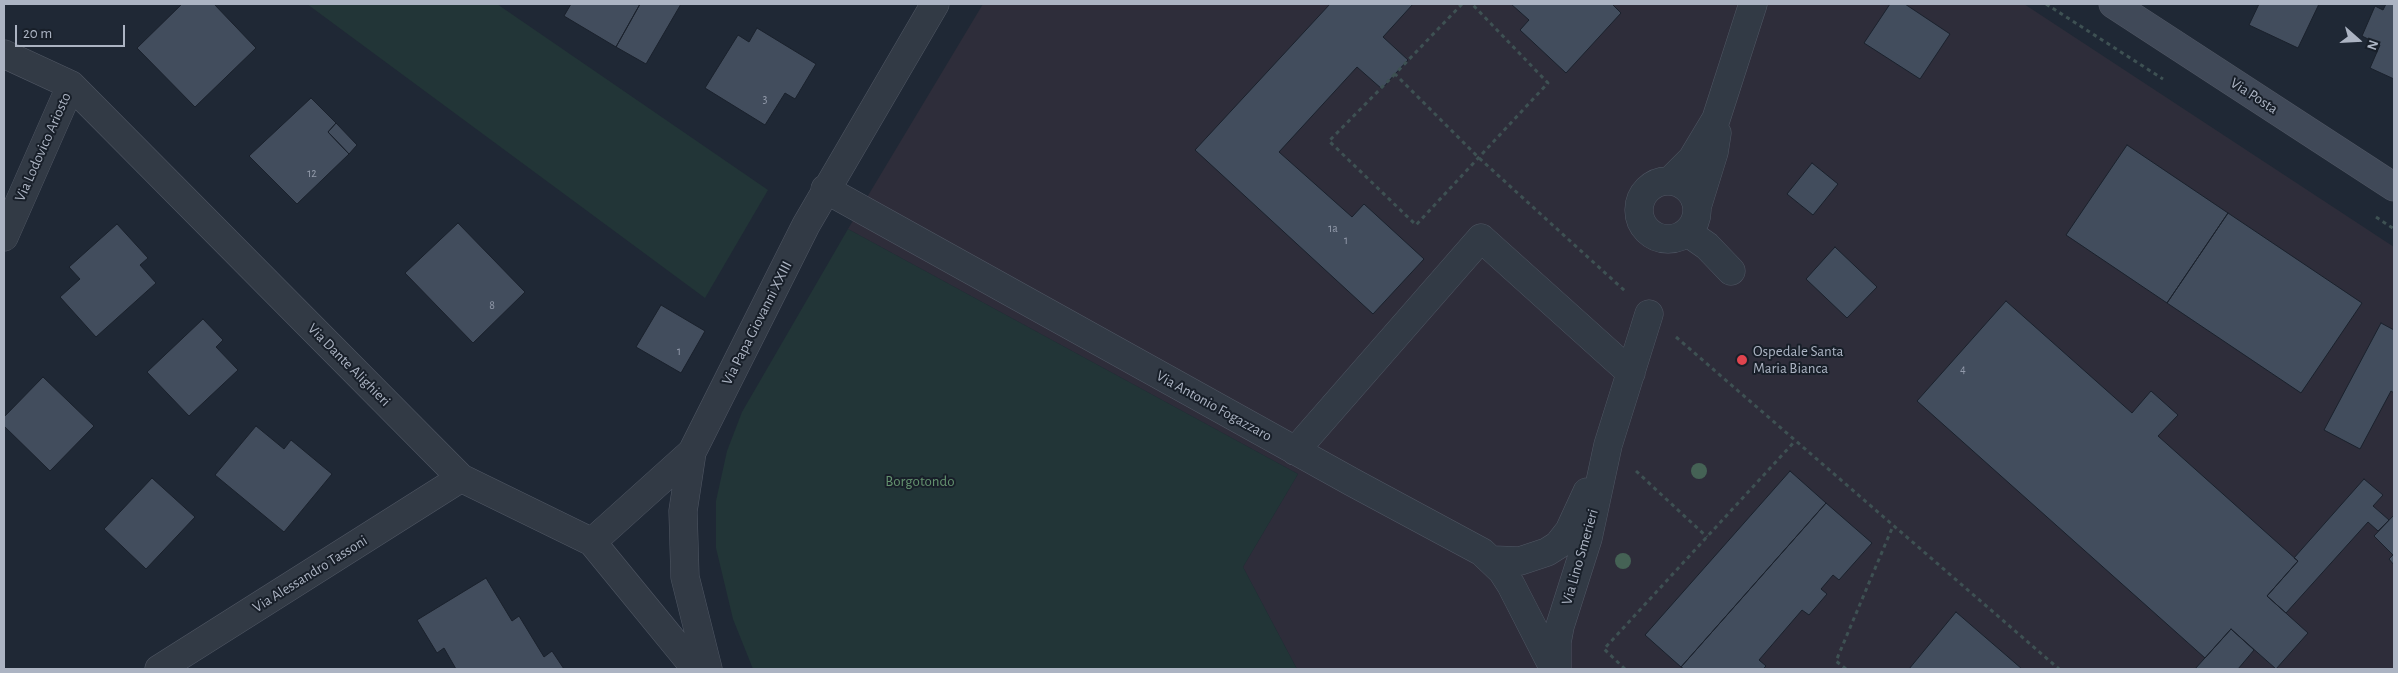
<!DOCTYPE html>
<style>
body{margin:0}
#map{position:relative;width:2398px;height:673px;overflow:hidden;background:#1f2835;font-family:"Alegreya Sans",sans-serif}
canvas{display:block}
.frame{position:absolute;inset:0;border:5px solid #acb4c3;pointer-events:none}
.north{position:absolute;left:2333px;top:15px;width:50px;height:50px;-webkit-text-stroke:4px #181f29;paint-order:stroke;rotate:109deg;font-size:14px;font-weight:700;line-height:20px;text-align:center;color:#acb4c3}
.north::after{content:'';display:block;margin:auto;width:18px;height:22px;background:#acb4c3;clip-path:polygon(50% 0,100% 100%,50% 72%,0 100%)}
.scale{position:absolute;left:15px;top:25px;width:110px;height:22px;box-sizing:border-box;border:2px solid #acb4c3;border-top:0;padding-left:6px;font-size:15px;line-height:18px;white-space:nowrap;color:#acb4c3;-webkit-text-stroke:4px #181f29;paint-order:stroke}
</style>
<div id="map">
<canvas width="2398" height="673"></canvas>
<div class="frame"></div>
<div class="north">N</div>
<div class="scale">20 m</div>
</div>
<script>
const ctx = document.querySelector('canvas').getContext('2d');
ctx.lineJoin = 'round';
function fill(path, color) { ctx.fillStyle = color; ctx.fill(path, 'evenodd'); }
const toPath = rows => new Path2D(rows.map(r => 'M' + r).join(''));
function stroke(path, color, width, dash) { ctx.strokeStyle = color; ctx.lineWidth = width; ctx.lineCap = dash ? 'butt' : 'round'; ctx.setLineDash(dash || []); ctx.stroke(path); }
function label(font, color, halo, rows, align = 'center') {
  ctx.font = font + ' "Alegreya Sans",sans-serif'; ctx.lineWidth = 4; ctx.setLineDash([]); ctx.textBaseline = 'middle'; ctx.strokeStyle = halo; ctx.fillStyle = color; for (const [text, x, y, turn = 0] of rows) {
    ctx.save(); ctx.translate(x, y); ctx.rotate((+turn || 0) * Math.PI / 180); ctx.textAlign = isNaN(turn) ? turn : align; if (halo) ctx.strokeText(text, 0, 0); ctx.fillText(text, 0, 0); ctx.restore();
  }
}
const medical = toPath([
 [983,4,2024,4,2394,247,2394,669,1297,669,1243,567,1298,474,848,229]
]);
const green = toPath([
 [307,4,497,4,768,190,705,298],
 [848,229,1298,474,1243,567,1297,669,753,669,733,619,716,548,716,501,727,451,742,412]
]);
const building = toPath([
 [182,4,214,4,256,48,195,107,137,48,182,4],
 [571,4,640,4,616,47,564,16,571,4],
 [640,4,681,4,646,64,616,47,640,4],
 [1330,4,1413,4,1383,37,1408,60,1395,74,1382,89,1357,67,1279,152,1352,217,1364,204,1424,259,1373,314,1195,150,1330,4],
 [1511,4,1612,4,1621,13,1566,73,1520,30,1529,20,1511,4],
 [1890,4,1905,4,1950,34,1920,79,1864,43,1890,4],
 [2259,4,2319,4,2298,48,2249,25,2259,4],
 [2386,4,2394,4,2394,79,2370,68,2380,45,2362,36,2375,6,2383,10,2386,4],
 [757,28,816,64,795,99,785,93,765,125,705,88,738,35,749,42,757,28],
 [311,98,336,123,328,132,349,154,297,204,249,156,311,98],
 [336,123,357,145,349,154,328,132,336,123],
 [2127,145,2228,213,2167,303,2066,235,2127,145],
 [1812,163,1838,184,1813,215,1787,194,1812,163],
 [2228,213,2362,303,2301,393,2167,303,2228,213],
 [458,223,525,292,473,343,405,273,458,223],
 [117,224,148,258,140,265,156,283,96,337,60,297,80,279,69,267,117,224],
 [1835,247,1877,287,1847,318,1806,279,1835,247],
 [2006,301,2132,413,2151,391,2178,415,2158,436,2298,561,2267,596,2308,633,2276,669,2231,629,2205,658,1917,401,2006,301],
 [661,305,705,331,681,373,636,347,661,305],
 [203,319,223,340,216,347,238,370,189,416,147,372,203,319],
 [2381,323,2394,330,2394,393,2391,391,2360,449,2324,430,2381,323],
 [43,377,94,426,50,471,4,426,4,417,43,377],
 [256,426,284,449,291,440,332,474,284,532,215,475,256,426],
 [1790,471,1826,503,1681,667,1645,635,1790,471],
 [152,478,195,517,146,569,104,529,152,478],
 [2364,479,2383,495,2373,506,2389,520,2378,531,2368,522,2286,613,2267,596,2298,561,2294,558,2364,479],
 [1826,503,1872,543,1839,580,1833,575,1821,589,1827,594,1809,615,1802,610,1759,660,1766,666,1763,669,1684,669,1681,667,1826,503],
 [2394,515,2394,565,2389,559,2393,555,2374,536,2394,515],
 [486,578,512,621,519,616,544,657,552,651,564,669,456,669,444,648,437,653,417,620,486,578],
 [1956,612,2022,669,1909,669,1956,612],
 [2231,629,2254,650,2238,669,2195,669,2231,629]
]);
const path = toPath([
 [1462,4,1395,74,1478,157,1625,291],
 [2046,4,2163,79],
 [1395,74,1329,141,1416,225,1548,83,1472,4],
 [2376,217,2394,229],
 [1676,337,2059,669],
 [1636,471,1707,537],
 [1625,669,1604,649,1795,441],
 [1846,669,1836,661,1893,526]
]);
const street = toPath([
 [4,54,71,85,461,478,592,542,696,669],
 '1639 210a29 29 0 1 1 58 0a29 29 0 1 1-58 0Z',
 [1670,181,1692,159,1716,119,1753,4],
 [825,189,1352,482,1482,552,1502,571,1511,585,1554,669],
 [1697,207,1714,152,1717,133],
 [1687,232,1707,246,1731,271],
 [4,237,71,85],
 [1295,451,1481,238,1631,373],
 [592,542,692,452],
 [1492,560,1520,561,1547,552,1558,545,1569,531,1587,492],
 [159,669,461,478],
 [708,669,685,577,683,511,692,452,806,225,935,4],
 [1557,669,1557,642,1560,626,1588,538,1608,445,1649,314]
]);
const secondary = toPath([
 [2113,4,2394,187]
]);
const trees = [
 [1699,471],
 [1623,561]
];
const markers = [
 [1742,360,6,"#e0444e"]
];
const numberNames = [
 ["3",765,99],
 ["12",312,173],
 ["1a",1333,228],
 ["1",1346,240],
 ["8",492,305],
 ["1",679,351],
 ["4",1963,369]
];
const streetNames = [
 ["Via Posta",2254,96,33],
 ["Via Lodovico Ariosto",43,147,-66],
 ["Via Papa Giovanni XXIII",757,323,-63],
 ["Via Dante Alighieri",349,365,45],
 ["Via Antonio Fogazzaro",1214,406,29],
 ["Via Lino Smerieri",1580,557,-74],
 ["Via Alessandro Tassoni",310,574,-32]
];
const poiNames = [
 ["Ospedale Santa",1753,351],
 ["Maria Bianca",1753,368]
];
const parkNames = [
 ["Borgotondo",920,481]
];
fill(medical, '#2e2d3a');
fill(green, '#223537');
fill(building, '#424d5d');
stroke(building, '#1a212c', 1);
stroke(street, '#505764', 29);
stroke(secondary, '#505764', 29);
stroke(path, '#3e5153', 3, [4, 4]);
stroke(street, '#323a45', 28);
stroke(secondary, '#404958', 28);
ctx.fillStyle = '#456255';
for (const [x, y] of trees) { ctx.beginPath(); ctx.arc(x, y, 8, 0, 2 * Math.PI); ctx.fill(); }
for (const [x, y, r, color] of markers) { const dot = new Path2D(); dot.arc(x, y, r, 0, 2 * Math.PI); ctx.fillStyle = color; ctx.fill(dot); stroke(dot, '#181f29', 2); }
label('12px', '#929aaa', null, numberNames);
label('15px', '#acb4c3', '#181f29', streetNames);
label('15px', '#acb4c3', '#181f29', poiNames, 'left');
label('15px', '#64926f', '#181f29', parkNames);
</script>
